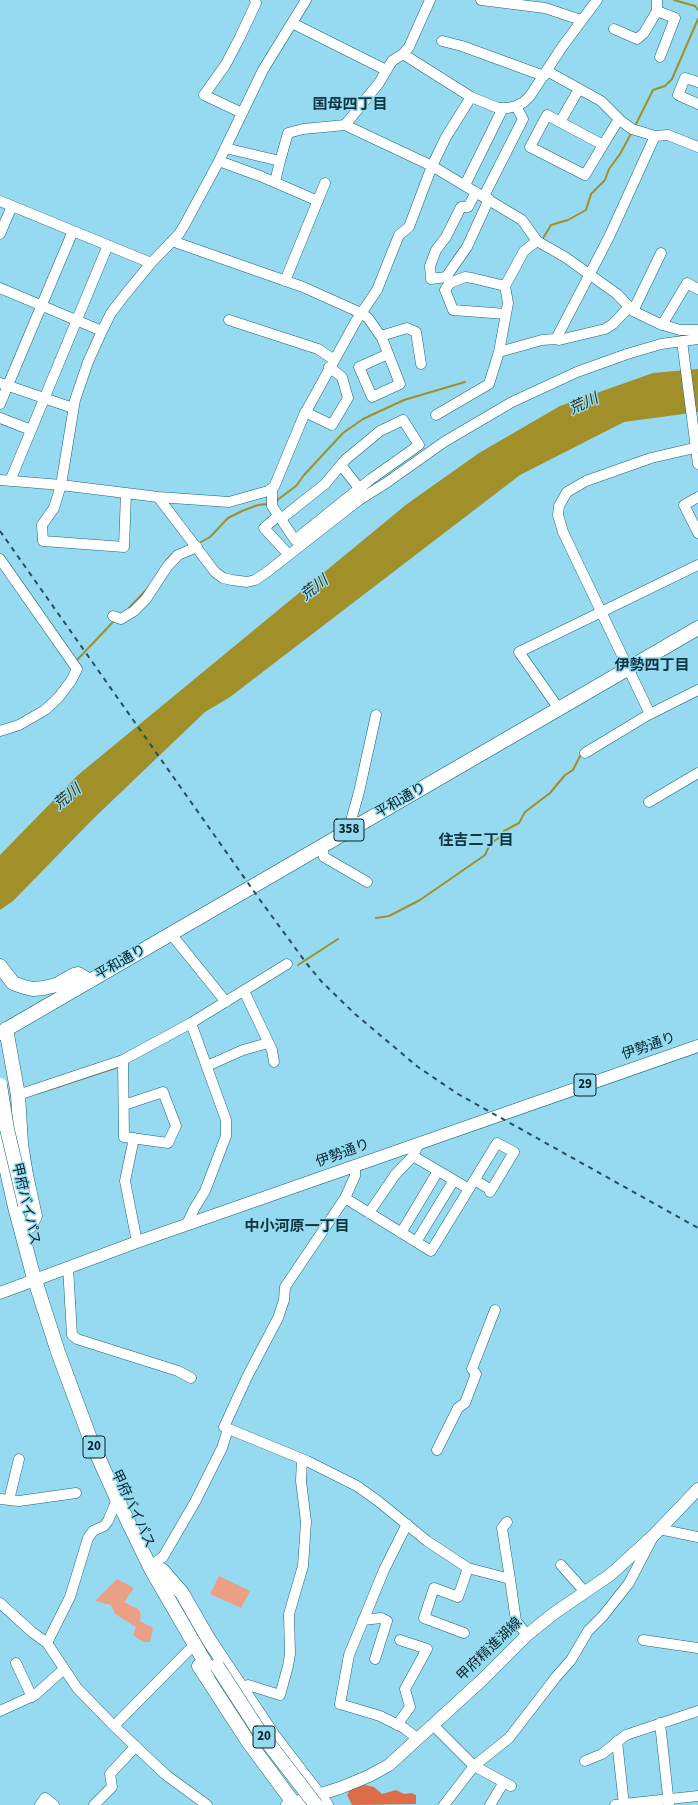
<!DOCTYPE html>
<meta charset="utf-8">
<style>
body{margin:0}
canvas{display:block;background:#95daf0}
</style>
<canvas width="698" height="1805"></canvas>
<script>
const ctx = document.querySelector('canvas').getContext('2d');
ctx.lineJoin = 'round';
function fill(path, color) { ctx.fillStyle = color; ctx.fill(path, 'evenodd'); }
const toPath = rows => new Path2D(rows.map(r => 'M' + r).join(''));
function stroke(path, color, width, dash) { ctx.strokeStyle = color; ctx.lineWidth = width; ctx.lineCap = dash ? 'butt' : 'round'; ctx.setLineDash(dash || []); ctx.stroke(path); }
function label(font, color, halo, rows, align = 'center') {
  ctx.font = font + ' "Source Sans 3","Noto Sans JP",sans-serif'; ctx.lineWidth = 3; ctx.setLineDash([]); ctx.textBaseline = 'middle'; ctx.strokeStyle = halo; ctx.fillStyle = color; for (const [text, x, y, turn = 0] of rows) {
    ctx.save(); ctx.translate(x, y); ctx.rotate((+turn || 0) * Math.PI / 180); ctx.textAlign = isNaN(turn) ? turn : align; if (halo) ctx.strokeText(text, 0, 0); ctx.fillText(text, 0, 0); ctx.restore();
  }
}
const green = toPath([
 [219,1576,250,1591,241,1608,210,1594],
 [117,1579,134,1588,124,1602,138,1609,141,1614,140,1621,153,1628,150,1642,143,1642,133,1635,136,1627,115,1614,111,1605,95,1601]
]);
const forest = toPath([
 [365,1785,374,1787,382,1794,396,1790,404,1794,411,1793,416,1795,416,1804,352,1805,347,1795,351,1788]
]);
const water = toPath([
 [698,369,698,412,624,422,520,475,230,697,205,712,94,818,13,901,0,910,0,855,78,775,407,504,479,453,560,406,653,373]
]);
const stream = toPath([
 [674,0,695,6,698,10],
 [635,126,653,90,665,86,672,79,698,19],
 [542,240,551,225,568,220,586,210,591,194,605,180,609,169,620,154,632,132],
 [276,501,296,486,304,475,343,433,363,419,404,400,465,382],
 [201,542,210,537,228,518,242,511,258,505,268,504],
 [166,561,172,554],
 [129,608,148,588],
 [77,660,113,622],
 [376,918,389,916,420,900,485,855,490,844,500,837,504,831,519,823,525,812,550,793,565,775,573,770,581,754],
 [298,965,338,939],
 [39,1093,121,1066]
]);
const minor = toPath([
 [481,0,545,8,581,20],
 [657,11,675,18,660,57],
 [292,23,386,70],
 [614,29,637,39,644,33,657,11,657,0],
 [442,41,462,46,544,76],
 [403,54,471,97,498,108,508,108,516,106,524,102,530,96,562,47,597,0],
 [547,71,601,101,621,121,632,129,655,136,668,135,698,147],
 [698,82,685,78,678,95,698,104],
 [242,113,204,95,226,64,240,37,256,3,255,0],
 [560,122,579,89],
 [345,125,432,166,522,220,537,241,565,257,617,294,633,311,660,324,680,330,698,330],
 [603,145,547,115,530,147,585,175,603,145,619,119],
 [225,148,280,161,288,133,303,129,345,125,379,83,392,61,403,54,409,47,430,0],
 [219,161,260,176,318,201],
 [275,182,280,161],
 [465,185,503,108],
 [476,192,468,207,461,207,446,237,436,250,430,266,431,279,446,277,467,247,489,199],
 [484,196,523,119,516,106],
 [0,201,151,263],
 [0,234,12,206],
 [172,241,303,287,361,313,368,318,382,338,400,384,372,397,359,367,388,354],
 [447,278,450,283,465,277,472,278,505,286],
 [285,281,325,183],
 [450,283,445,290,453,310,506,314],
 [0,288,102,331],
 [633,311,661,253],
 [229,320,318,349,333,359],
 [662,325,687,283,698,289],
 [381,336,407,328,416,332,421,364],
 [556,339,609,237,655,136],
 [682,341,698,464],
 [499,352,542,340,556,339,559,340,605,329,613,324,629,307],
 [0,383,73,408],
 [0,404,73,231],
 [305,412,332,425,348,398,342,377,329,367],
 [436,415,489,384,499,352,508,303,505,286,524,251,537,241],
 [0,418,31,430],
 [341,465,359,488],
 [0,480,61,485,158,497,215,572,223,578,232,580,247,582,255,580,267,572,359,500,386,483,444,442,512,402,577,372,627,354,661,344,698,339],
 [10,481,108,245],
 [272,488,272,506,295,540,371,479,419,445,403,420,380,431,345,460,325,484,281,519],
 [126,493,124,547,43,541,42,525,54,508,61,485,75,400,88,362,102,331,111,313,124,296,151,263,179,234,185,224,219,161,263,70,306,0],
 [158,497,229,502,268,491,274,487,304,415,356,321,377,290,399,235,409,227,432,166,446,137,471,97],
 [698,497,684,505,698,533],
 [278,516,264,528,289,555],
 [0,559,77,669,71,681,58,698,45,710,19,725,0,731],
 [113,616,121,619,134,611,146,599,167,567,178,555,197,547],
 [559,709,519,652,698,565],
 [650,714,563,532,558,515,559,506,567,492,586,481,651,458,698,447],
 [585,753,648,715,698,690],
 [649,802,698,773],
 [355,827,352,817,359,792,376,715],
 [322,846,324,857,367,882],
 [171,934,226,1002],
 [244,991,272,1050,274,1062],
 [123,1060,124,1137,168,1143,176,1126,163,1092,124,1105],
 [207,1066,243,1050,268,1043],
 [18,1095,123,1060,191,1023,287,964],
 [134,1138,125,1181,137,1242],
 [413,1156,469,1189],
 [355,1166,355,1176,345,1198,285,1287,284,1300,278,1318,247,1377,224,1427,307,1461,357,1486,378,1501,427,1541,468,1568,510,1579,516,1621,527,1635],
 [475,1180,491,1190],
 [345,1198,431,1251,497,1143,514,1152,490,1192],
 [369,1213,395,1175,413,1156,419,1143],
 [187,1224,194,1209,205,1191,226,1136,226,1120,191,1023],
 [401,1233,438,1171],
 [416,1242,454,1180],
 [68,1267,72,1335,77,1339,178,1371,191,1378],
 [437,1450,458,1408,465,1403,476,1374,472,1369,495,1310],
 [0,1499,19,1501,76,1493],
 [9,1500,19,1459],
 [507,1522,502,1528,510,1579],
 [407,1524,384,1570,349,1655,340,1704,380,1716,404,1728,418,1739],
 [659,1529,698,1537],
 [157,1561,163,1557,195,1502,222,1448,228,1429],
 [561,1565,585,1592],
 [0,1603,32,1632,47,1643,77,1688,114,1726,166,1775,207,1805],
 [363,1620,381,1618,387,1621,375,1659],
 [464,1633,424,1618,434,1588,458,1597,468,1568],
 [643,1640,698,1648],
 [47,1643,70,1597,88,1538,93,1531,104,1526,108,1521,117,1499],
 [16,1663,32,1697],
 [240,1687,248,1685,280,1695,288,1666,290,1654,289,1614,303,1566,306,1522,301,1481,302,1459],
 [0,1711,35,1695,64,1669],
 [660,1723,669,1805],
 [397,1725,410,1707,405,1689,427,1649,400,1640],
 [433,1725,474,1766,511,1786],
 [114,1726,189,1650],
 [617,1741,624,1805],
 [585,1761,602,1754,626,1735,698,1711],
 [40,1805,45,1798,54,1805],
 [94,1805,112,1787,110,1774,136,1746],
 [444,1805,474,1766,509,1738,556,1677,571,1660,588,1631,603,1616,629,1583,652,1539],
 [490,1805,504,1782],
 [615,1805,698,1796]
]);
const major = toPath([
 [0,1293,137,1242,698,1046],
 [287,1805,340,1788,369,1776,389,1765,482,1680,527,1635,553,1614,610,1575,654,1535,698,1489]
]);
const highway = toPath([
 [0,966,13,983,24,987,33,989,44,988,56,985,74,975,78,974,90,981],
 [6,1029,18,1095,21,1144,26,1175,35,1216,30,1226],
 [0,1033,698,628],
 [0,1140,15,1207,32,1271,58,1352,91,1441,117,1499,151,1569,210,1671],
 [162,1570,182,1593,209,1640,273,1736,326,1805],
 [199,1666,247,1740,295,1805]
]);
const rail = toPath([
 [0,531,260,900,307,964,321,981,355,1014,418,1067,458,1094,698,1228]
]);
const highwayBridge = toPath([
 [0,1085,7,1129,25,1205],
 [217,1666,259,1731,316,1805]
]);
const shields = [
 [349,830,30],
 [585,1085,22],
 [94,1447,22],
 [264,1737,22]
];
const shieldNames = [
 ["358",349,830],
 ["29",585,1085],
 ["20",94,1447],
 ["20",264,1737]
];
const streetNames = [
 ["平和通り",401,801,-30],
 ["平和通り",121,963,-30],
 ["伊勢通り",649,1047,-19],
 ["伊勢通り",343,1154,-20],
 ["甲府バイパス",25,1204,77],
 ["甲府バイパス",132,1509,65],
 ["甲府精進湖線",490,1650,-44]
];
const neighbourhoodNames = [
 ["国母四丁目",350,106],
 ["伊勢四丁目",652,667],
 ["住吉二丁目",476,842],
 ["中小河原一丁目",297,1228]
];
const waterNames = [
 ["荒川",584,405,-25],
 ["荒川",315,589,-38],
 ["荒川",68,798,-39]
];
fill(green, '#eb9f85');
fill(forest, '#dc6d48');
fill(water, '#a1902a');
stroke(stream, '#a1902a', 2);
stroke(minor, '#1b6477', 11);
stroke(major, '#1b6477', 13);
stroke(highway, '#1b6477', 15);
stroke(minor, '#fff', 10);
stroke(major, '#fff', 12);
stroke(highway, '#fff', 14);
stroke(rail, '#274f5a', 2, [5, 5]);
stroke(highwayBridge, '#1b6477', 15, []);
stroke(highwayBridge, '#fff', 14);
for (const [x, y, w] of shields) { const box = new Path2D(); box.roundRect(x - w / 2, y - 11, w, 22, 3); ctx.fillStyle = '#95daf0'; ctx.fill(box); stroke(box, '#032129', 1); }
label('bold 13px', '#032129', null, shieldNames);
label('14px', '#032129', '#95daf0', streetNames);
label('bold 15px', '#0f353f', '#95daf0', neighbourhoodNames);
label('italic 15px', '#332f1a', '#95daf0', waterNames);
</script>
